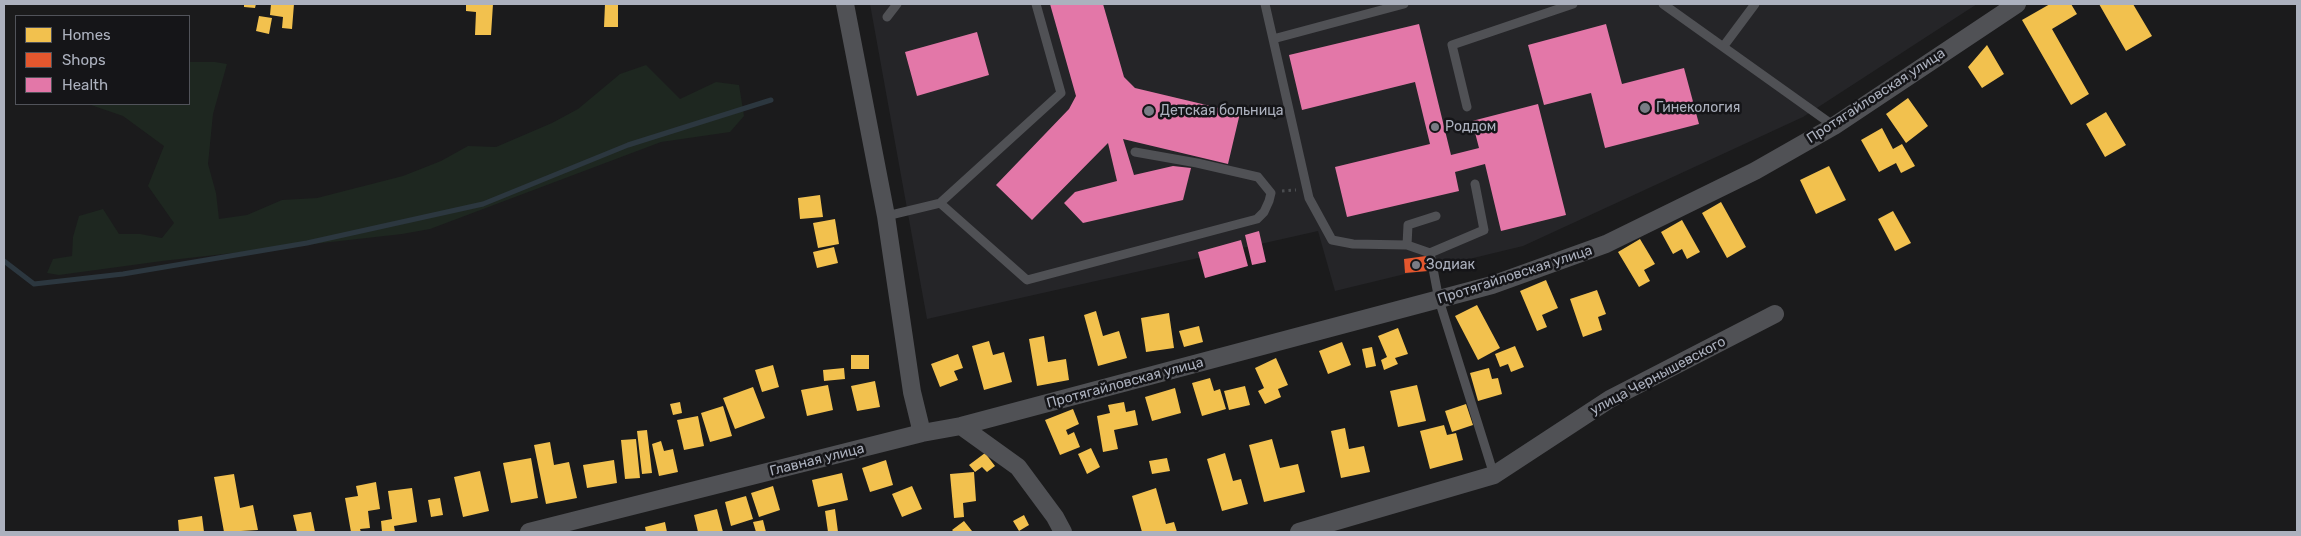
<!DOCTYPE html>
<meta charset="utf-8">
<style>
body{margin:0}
#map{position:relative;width:2301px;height:536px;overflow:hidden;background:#1b1b1c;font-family:Rubik,sans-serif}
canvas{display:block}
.frame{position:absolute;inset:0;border:5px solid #acb1be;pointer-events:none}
.legend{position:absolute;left:15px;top:15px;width:175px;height:90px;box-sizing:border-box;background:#151518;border:1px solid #51535a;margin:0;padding:6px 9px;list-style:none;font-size:15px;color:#acb1be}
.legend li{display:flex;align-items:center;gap:10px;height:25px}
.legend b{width:25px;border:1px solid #51535a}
</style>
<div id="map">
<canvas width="2301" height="536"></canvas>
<div class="frame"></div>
<ul class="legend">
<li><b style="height:14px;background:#f2c14e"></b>Homes</li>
<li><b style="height:14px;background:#e4572e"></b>Shops</li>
<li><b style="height:14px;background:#e377a8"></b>Health</li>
</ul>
</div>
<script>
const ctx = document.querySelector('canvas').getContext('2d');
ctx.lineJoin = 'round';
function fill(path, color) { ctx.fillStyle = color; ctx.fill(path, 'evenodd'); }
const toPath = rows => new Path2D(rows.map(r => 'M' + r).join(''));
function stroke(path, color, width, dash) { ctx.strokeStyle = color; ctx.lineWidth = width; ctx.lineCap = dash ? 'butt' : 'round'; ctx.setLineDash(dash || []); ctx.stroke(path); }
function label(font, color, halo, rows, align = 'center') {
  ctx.font = font + ' Rubik,sans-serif'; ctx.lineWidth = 5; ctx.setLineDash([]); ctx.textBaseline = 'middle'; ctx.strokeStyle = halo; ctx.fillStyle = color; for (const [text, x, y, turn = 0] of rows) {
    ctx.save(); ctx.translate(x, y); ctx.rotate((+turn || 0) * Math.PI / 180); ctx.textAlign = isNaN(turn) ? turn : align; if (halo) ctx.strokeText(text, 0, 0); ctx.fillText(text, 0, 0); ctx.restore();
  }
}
const built = toPath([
 [870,4,1977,4,1803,117,1523,246,1432,268,1428,271,1405,274,1335,291,1318,231,927,319]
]);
const green = toPath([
 [189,62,215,62,227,64,213,114,208,164,216,193,219,219,247,215,282,200,317,198,403,176,441,161,468,146,496,147,552,123,578,109,620,74,646,65,680,99,716,82,739,85,744,116,730,132,661,142,430,229,402,234,162,261,59,275,47,273,53,259,72,256,73,237,79,216,103,209,119,234,140,234,162,238,174,223,148,186,164,146,123,116,88,104,189,104]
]);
const homes = toPath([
 [244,4,256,4,255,8,244,7],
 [271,4,294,4,292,29,282,28,283,17,270,15],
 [466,4,493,4,491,35,475,35,476,12,466,11],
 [605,4,618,4,618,27,604,27],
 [2050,4,2071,4,2077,14,2052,29,2089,94,2071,105,2022,20],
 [2099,4,2133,4,2152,36,2126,51],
 [259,16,272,18,269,34,256,31],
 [1987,45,2004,74,1982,88,1968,67],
 [1908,98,1928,126,1906,143,1886,114],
 [2106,112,2126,145,2105,157,2086,124],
 [1882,128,1893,149,1902,144,1915,166,1901,173,1896,163,1879,172,1861,140],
 [1829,166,1846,200,1816,214,1800,180],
 [820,195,823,217,800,219,798,198],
 [1721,202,1746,247,1727,258,1702,213],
 [1893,211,1911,243,1895,251,1878,219],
 [835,219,839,244,818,248,813,223],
 [1682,220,1700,252,1687,259,1682,249,1673,254,1661,232],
 [1640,239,1655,264,1644,270,1650,281,1639,287,1618,252],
 [834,247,838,263,817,268,813,252],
 [1546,280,1558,308,1542,315,1547,327,1537,331,1520,291],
 [1597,290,1606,314,1598,317,1602,330,1583,337,1570,299],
 [1477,305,1500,348,1478,360,1455,316],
 [1096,311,1103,336,1119,331,1127,358,1098,366,1084,315],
 [1169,313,1174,348,1146,352,1141,318],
 [1199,326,1203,342,1184,347,1179,331],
 [1398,328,1408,354,1395,358,1398,364,1384,370,1381,360,1387,357,1378,336],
 [1044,336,1048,362,1066,359,1069,380,1037,386,1029,339],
 [989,341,993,355,1004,352,1012,382,984,390,972,346],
 [1342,342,1351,365,1328,374,1319,351],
 [1515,346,1524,367,1511,372,1508,364,1500,367,1495,354],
 [1372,347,1376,366,1366,368,1362,349],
 [958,354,963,368,954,371,958,380,940,387,931,364],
 [851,355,869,355,869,369,851,369],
 [1276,358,1288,385,1278,389,1281,397,1265,404,1258,391,1264,388,1255,368],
 [773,365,779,387,762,392,755,370],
 [844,368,845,379,824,381,823,370],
 [1489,368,1492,379,1498,378,1502,394,1478,401,1470,373],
 [1210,378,1214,391,1220,389,1226,409,1202,416,1192,383],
 [875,381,880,407,857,411,851,386],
 [828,385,833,410,807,416,801,390],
 [1417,385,1426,421,1398,427,1390,391],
 [1245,386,1250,405,1229,410,1224,391],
 [753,387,765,418,735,429,723,398],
 [1175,388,1181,413,1152,421,1145,397],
 [680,402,682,413,673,415,670,404],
 [1124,402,1126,412,1135,410,1138,425,1114,430,1118,449,1103,452,1097,416,1110,413,1108,405],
 [1466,404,1473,425,1452,432,1445,411],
 [723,406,732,436,710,442,701,413],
 [1073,409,1079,424,1066,430,1068,435,1074,432,1080,447,1060,455,1045,420],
 [698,416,704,446,684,450,677,420],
 [1444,425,1447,435,1456,433,1463,460,1430,469,1420,431],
 [1345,428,1349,449,1364,446,1370,472,1341,478,1331,431],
 [647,430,652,473,642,474,637,431],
 [636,439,640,478,625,479,621,440],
 [1272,439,1280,468,1298,464,1305,492,1264,502,1249,445],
 [661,441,664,451,673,449,678,472,659,476,652,444],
 [550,442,554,465,569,462,577,498,546,504,534,445],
 [1091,448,1100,467,1087,474,1078,454],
 [985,453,995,466,987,472,982,467,975,472,969,465],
 [1225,453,1233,481,1241,479,1248,504,1222,511,1207,459],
 [531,458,538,498,511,503,503,463],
 [1167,458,1170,471,1152,474,1149,461],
 [614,460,617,483,587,488,583,465],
 [886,460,893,485,870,492,862,468],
 [480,471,489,511,463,517,454,477],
 [974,472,976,501,963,503,964,517,954,518,950,474],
 [842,473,848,500,818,507,812,480],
 [234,474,240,508,253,505,258,530,224,532,214,477],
 [376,482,380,509,368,511,370,528,360,529,361,532,351,532,345,498,358,496,356,486],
 [773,486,780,510,759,517,751,493],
 [912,486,922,509,902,517,892,494],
 [412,488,417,522,394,526,395,532,382,532,381,521,392,519,388,491],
 [1156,488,1166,524,1174,522,1177,532,1142,532,1132,496],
 [746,496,753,519,731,526,725,502],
 [440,498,443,515,431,517,428,500],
 [717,509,723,532,698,532,694,515],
 [835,509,838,532,828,532,825,511],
 [311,512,315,532,297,532,293,515],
 [1024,515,1029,525,1019,531,1013,521],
 [202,516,204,532,179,532,178,520],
 [763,520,766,532,756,532,753,522],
 [964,521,972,531,954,532,952,530],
 [665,522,667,532,646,532,645,527]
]);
const shops = toPath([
 [1426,256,1428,271,1405,273,1404,259]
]);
const health = toPath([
 [1050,4,1103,4,1124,77,1135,88,1240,113,1228,164,1123,139,1134,175,1173,166,1191,168,1183,200,1083,223,1064,203,1075,192,1117,181,1108,143,1032,220,996,185,1069,109,1076,96],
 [1419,24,1451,155,1479,148,1472,121,1538,104,1566,215,1501,231,1485,164,1455,172,1459,191,1347,217,1335,167,1430,144,1415,82,1302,110,1289,55],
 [1606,24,1622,84,1684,68,1699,124,1605,148,1591,93,1544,105,1528,45],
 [977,32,989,75,917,96,905,52],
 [1259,231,1266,262,1252,265,1245,235],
 [1241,240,1248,266,1205,278,1198,252]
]);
const stream = toPath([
 [4,261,34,284,123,274,307,243,483,204,628,145,771,100]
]);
const path = toPath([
 [1282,191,1296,190]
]);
const service = toPath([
 [1265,4,1273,39],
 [1404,4,1273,39,1309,198,1332,240,1353,244,1407,245,1430,253,1439,300,1494,475],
 [1663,4,1834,126],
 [887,17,897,4],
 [1723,47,1755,4],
 [1467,107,1452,45,1573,4],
 [940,203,1027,280,1257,219,1264,212,1269,201,1271,193,1258,177,1197,163,1135,152],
 [886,216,940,203,1061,93,1036,4],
 [1407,245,1408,225,1436,216],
 [1430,253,1484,230,1475,184]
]);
const minor = toPath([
 [845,4,886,216,912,392,922,433],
 [961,426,1018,467,1055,517,1063,532],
 [529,532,922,433,961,426,1492,285,1606,244,1755,171,1834,126,2017,4],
 [1299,532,1494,475,1610,399,1775,314]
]);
const markers = [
 [1645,108,6,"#797c85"],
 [1149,111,6,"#797c85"],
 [1435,127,5,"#797c85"],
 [1416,265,5,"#797c85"]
];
const streetNames = [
 ["Протягайловская улица",1876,96,-33],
 ["Протягайловская улица",1515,275,-18],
 ["улица Чернышевского",1658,376,-28],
 ["Протягайловская улица",1125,383,-15],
 ["Главная улица",817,460,-14]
];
const poiNames = [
 ["Гинекология",1656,108],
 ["Детская больница",1160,111],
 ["Роддом",1445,127],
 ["Зодиак",1426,265]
];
fill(built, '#252528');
fill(green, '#1e2720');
fill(homes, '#f2c14e');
fill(shops, '#e4572e');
fill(health, '#e377a8');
stroke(stream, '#2c373f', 5);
stroke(path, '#4b4d50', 3, [2.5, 4]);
stroke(service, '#505155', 9);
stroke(minor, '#505155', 18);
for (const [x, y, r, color] of markers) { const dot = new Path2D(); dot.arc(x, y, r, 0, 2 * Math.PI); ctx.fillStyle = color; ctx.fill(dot); stroke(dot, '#151518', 2); }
label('14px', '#acb1be', '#151518', streetNames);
label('14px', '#acb1be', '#151518', poiNames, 'left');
</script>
